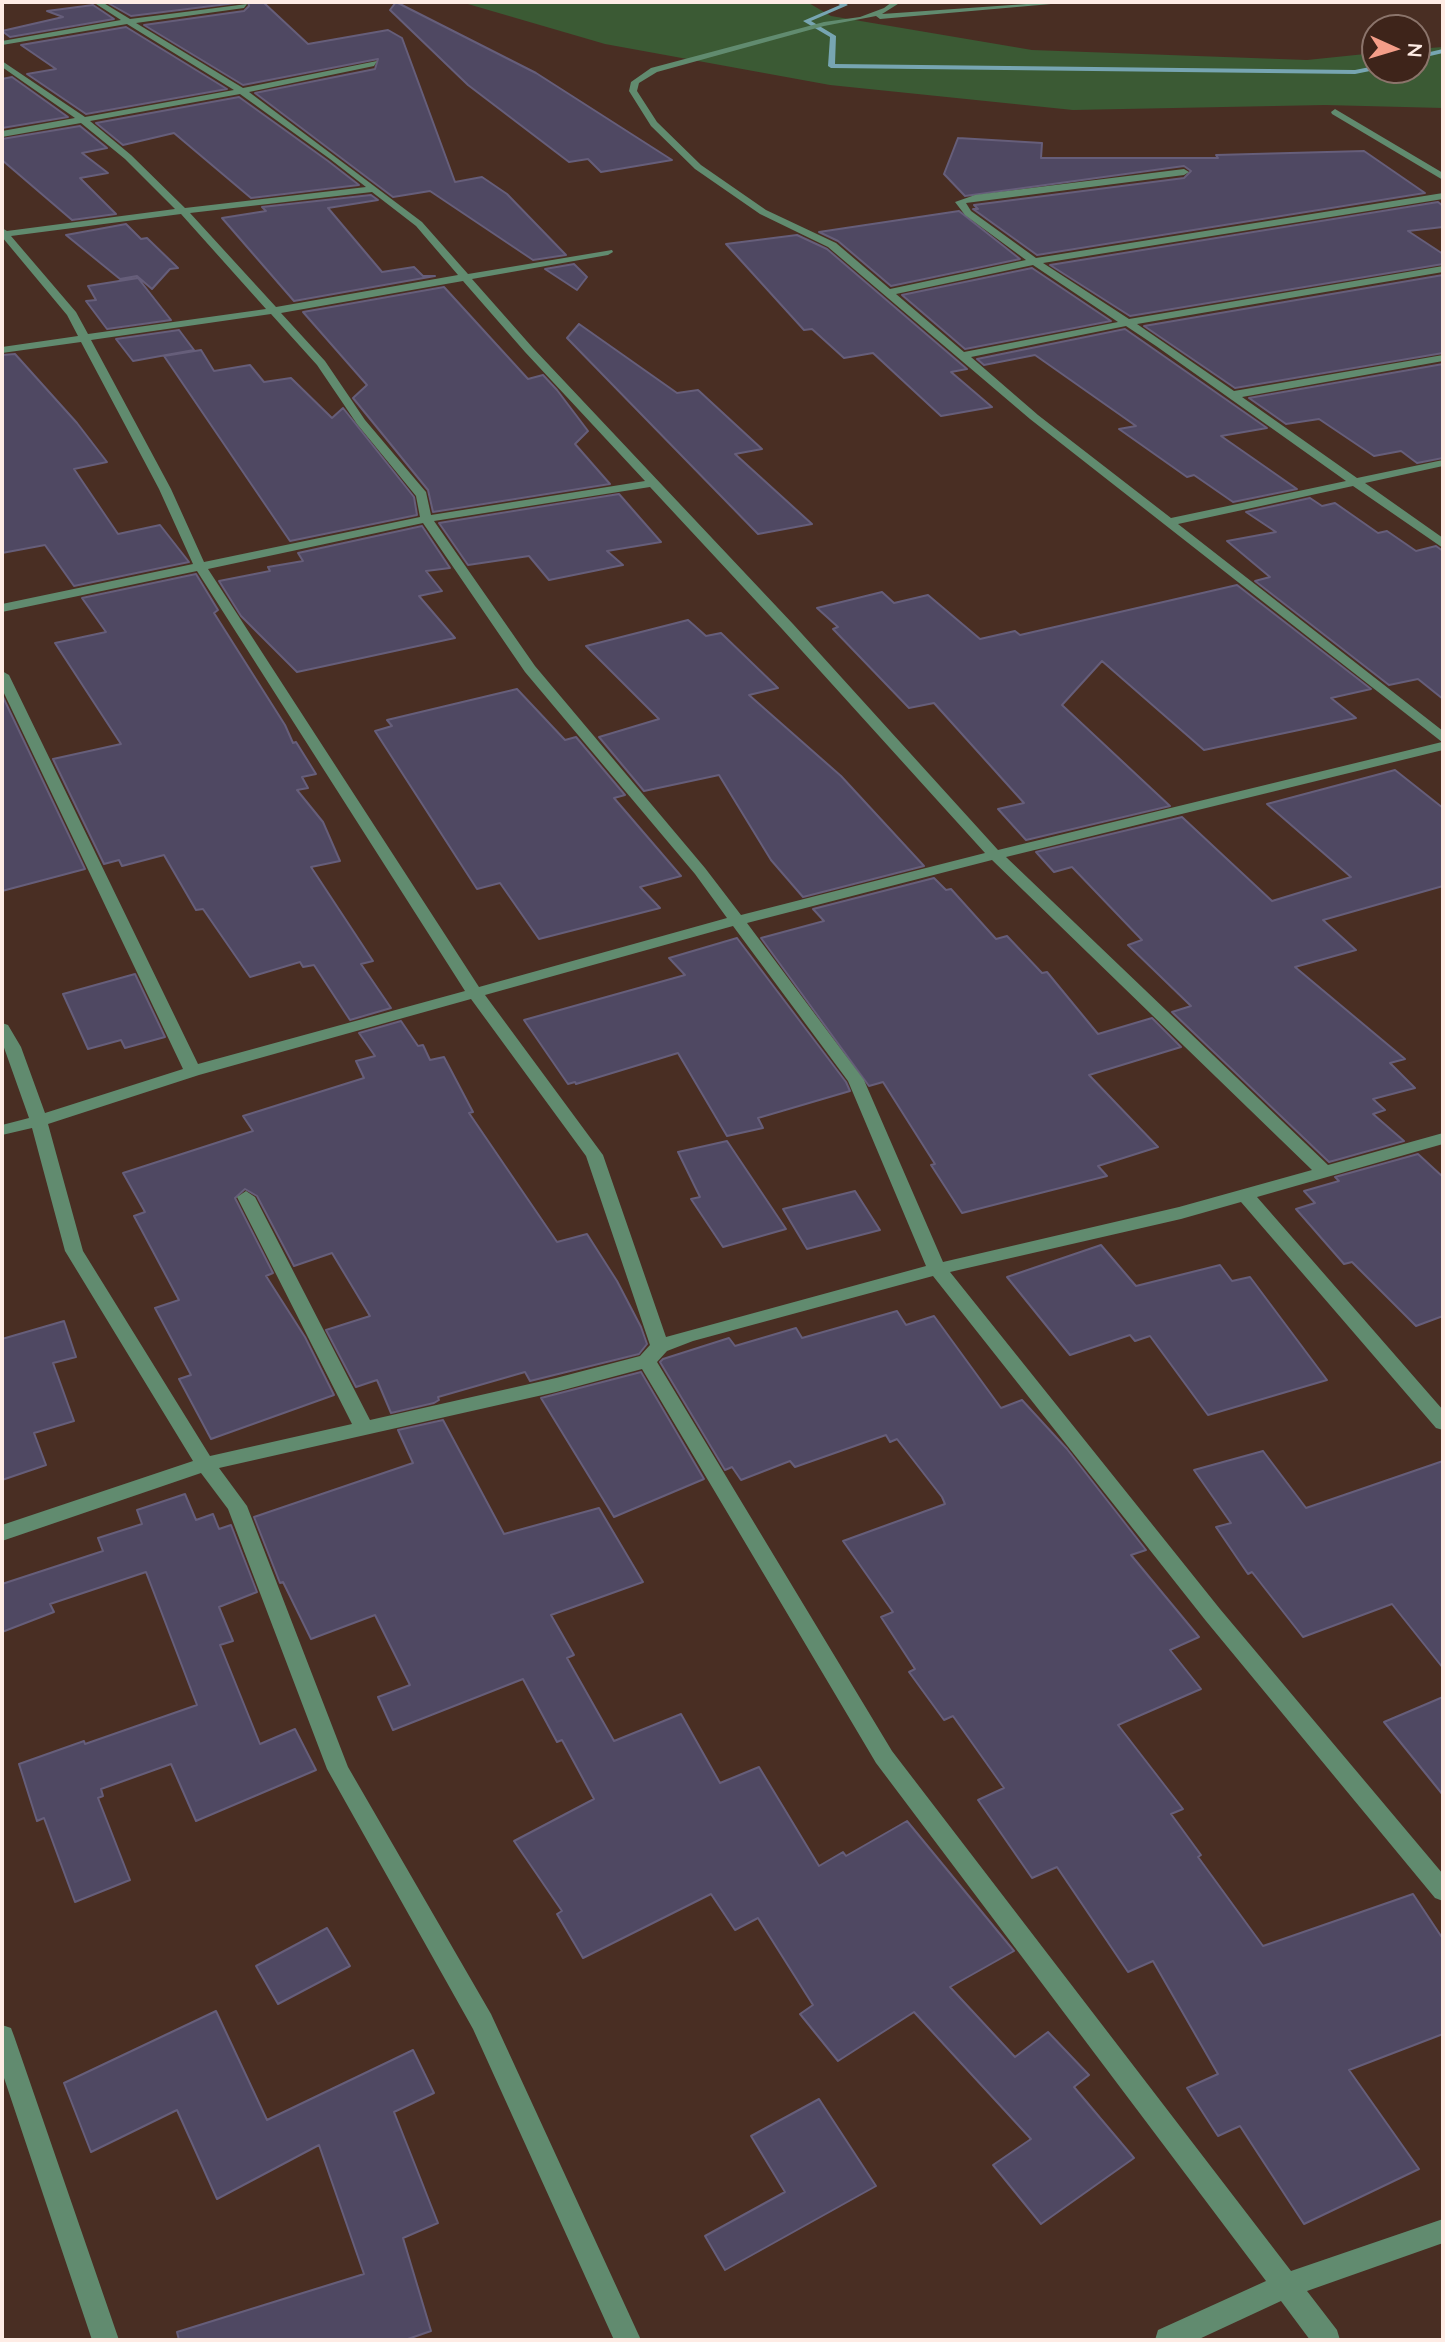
<!DOCTYPE html>
<style>
body{margin:0}
#map{position:relative;width:1445px;height:2342px;overflow:hidden;background:#492e23;font-family:Lato,sans-serif}
canvas{display:block}
.frame{position:absolute;inset:0;border:4px solid #feece5;pointer-events:none}
.north{position:absolute;left:1361px;top:14px;width:70px;height:70px;box-sizing:border-box;background:#3e241a;border:2px solid #8b746b;border-radius:50%;rotate:94deg;font-size:19px;font-weight:700;line-height:28px;text-align:center;color:#feece5}
.north::after{content:'';display:block;margin:auto;width:24px;height:32px;background:#f49e89;clip-path:polygon(50% 0,100% 100%,50% 72%,0 100%)}
</style>
<div id="map">
<canvas width="1445" height="2342"></canvas>
<div class="frame"></div>
<div class="north">N</div>
</div>
<script>
const ctx = document.querySelector('canvas').getContext('2d');
ctx.lineJoin = 'round';
function fill(path, color) { ctx.fillStyle = color; ctx.fill(path, 'evenodd'); }
const toPath = rows => new Path2D(rows.map(r => 'M' + r).join(''));
function stroke(path, color, width, dash) { ctx.strokeStyle = color; ctx.lineWidth = width; ctx.lineCap = dash ? 'butt' : 'round'; ctx.setLineDash(dash || []); ctx.stroke(path); }
const green = toPath([
 [461,2,807,2,831,16,1032,50,1307,60,1375,53,1375,70,1417,70,1417,49,1443,47,1443,108,1325,105,1073,110,830,85,605,44]
]);
const stream = toPath([
 [835,2,843,2,848,5,811,21,836,36,835,64,1355,70,1375,66,1375,70,1355,74,831,68,828,66,830,37,803,21,840,5,835,2],
 [1443,49,1443,53,1417,59,1417,55,1443,49]
]);
const building = toPath([
 [171,2,244,2,131,16,108,3,171,2],
 [248,2,263,2,308,44,388,30,402,38,455,182,482,177,507,194,566,255,533,260,430,191,393,197,255,93,375,69,378,59,243,85,144,25,244,11,249,6,248,2],
 [396,2,536,73,672,160,601,172,588,159,569,162,468,85,390,10,396,2],
 [93,5,114,19,10,37,2,31,63,17,47,11,93,5],
 [126,27,227,89,86,114,27,74,56,69,21,45,126,27],
 [12,77,68,117,2,128,2,79,12,77],
 [239,97,328,161,359,185,251,198,174,133,123,145,96,123,239,97],
 [80,126,107,148,82,153,108,173,80,178,116,214,72,220,2,160,2,139,80,126],
 [958,138,1042,143,1041,158,1218,158,1216,155,1364,151,1425,193,1037,255,973,209,978,209,974,205,1184,178,1191,171,1184,166,965,196,944,174,958,138],
 [371,195,378,200,328,208,382,272,414,267,423,276,435,276,294,301,222,218,266,211,262,207,371,195],
 [1438,202,1443,206,1443,227,1408,231,1443,254,1443,264,1130,316,1050,265,1438,202],
 [959,211,1020,259,891,286,838,241,819,232,959,211],
 [126,224,141,239,147,238,178,268,170,269,152,289,137,276,120,279,66,235,126,224],
 [797,235,827,249,967,369,951,372,992,407,941,416,873,353,844,358,812,329,804,330,726,244,797,235],
 [574,264,587,277,577,290,545,269,574,264],
 [1032,268,1111,321,965,349,902,295,1032,268],
 [1443,275,1443,353,1235,388,1144,326,1443,275],
 [138,278,171,320,107,329,86,301,96,300,88,286,138,278],
 [444,287,528,379,543,375,557,390,588,431,575,444,610,484,433,512,428,490,353,398,367,385,303,312,444,287],
 [579,324,677,393,698,390,762,449,735,454,812,524,758,534,567,338,579,324],
 [1125,329,1267,428,1221,436,1297,489,1233,502,1194,475,1187,477,1119,429,1136,426,1035,355,984,365,977,359,1125,329],
 [179,330,194,350,133,361,116,339,179,330],
 [201,350,214,371,250,365,264,382,291,378,332,418,343,408,414,497,417,515,290,541,164,356,201,350],
 [15,354,77,423,107,462,74,469,118,534,160,525,189,562,74,586,45,545,2,553,2,355,15,354],
 [1443,364,1443,458,1417,463,1401,451,1374,456,1319,419,1286,424,1249,398,1443,364],
 [619,494,661,542,607,551,623,565,549,580,529,556,468,565,439,523,619,494],
 [1310,498,1322,506,1335,503,1378,533,1387,531,1416,551,1436,546,1443,551,1443,699,1418,679,1389,685,1255,581,1270,577,1227,541,1276,532,1246,512,1310,498],
 [422,526,450,568,426,571,442,591,419,596,455,638,297,672,241,616,219,581,270,571,268,567,303,561,298,553,422,526],
 [196,574,218,610,214,613,285,725,293,743,296,742,316,774,302,777,308,788,297,790,323,822,340,861,311,867,373,961,361,964,391,1008,350,1020,314,965,303,967,300,962,250,977,203,909,196,910,164,855,122,866,119,860,104,864,53,759,121,744,55,643,106,632,82,598,196,574],
 [1237,585,1371,689,1331,698,1356,718,1204,750,1102,661,1062,705,1170,806,1026,840,998,809,1024,803,934,703,909,708,833,629,838,627,817,608,882,592,894,603,928,595,980,639,1015,631,1020,635,1237,585],
 [688,620,706,636,721,633,778,688,749,695,841,776,924,866,803,897,771,860,719,775,644,791,599,737,659,719,586,646,688,620],
 [517,689,565,740,576,737,625,795,614,798,681,876,640,887,660,908,539,939,500,883,477,889,375,731,392,726,387,720,517,689],
 [2,695,85,869,2,891,2,695],
 [1395,770,1443,808,1443,886,1323,920,1356,950,1295,967,1405,1059,1390,1063,1415,1088,1373,1099,1385,1110,1373,1114,1404,1141,1329,1162,1172,1012,1191,1006,1128,945,1142,940,1072,867,1054,872,1036,852,1182,817,1272,901,1351,877,1267,804,1395,770],
 [934,878,946,890,951,889,996,939,1007,936,1042,973,1047,972,1098,1034,1152,1018,1181,1047,1089,1075,1158,1147,1098,1166,1107,1176,962,1213,931,1165,935,1164,883,1082,869,1086,761,938,824,921,813,909,934,878],
 [737,938,846,1082,850,1091,758,1118,763,1128,727,1136,678,1053,576,1084,575,1082,568,1084,524,1020,685,975,669,958,737,938],
 [135,974,165,1037,125,1048,121,1040,88,1049,63,994,135,974],
 [401,1021,418,1046,423,1045,430,1060,444,1057,473,1112,469,1113,557,1242,587,1234,617,1281,641,1327,647,1344,639,1354,530,1381,525,1372,438,1397,439,1400,434,1403,391,1413,377,1380,356,1387,326,1330,370,1316,332,1253,294,1266,257,1196,245,1189,235,1198,273,1273,266,1276,305,1337,334,1395,211,1439,179,1379,191,1375,155,1308,179,1300,134,1216,145,1212,123,1173,253,1131,243,1116,364,1078,356,1061,375,1056,359,1033,401,1021],
 [727,1141,786,1229,723,1247,691,1199,700,1197,678,1152,727,1141],
 [1418,1154,1443,1177,1443,1316,1416,1326,1352,1262,1344,1264,1296,1209,1315,1203,1304,1191,1339,1181,1335,1177,1418,1154],
 [855,1191,880,1230,807,1249,783,1209,855,1191],
 [1101,1245,1136,1286,1220,1265,1232,1281,1250,1277,1327,1380,1208,1415,1150,1336,1135,1341,1130,1335,1070,1355,1007,1277,1101,1245],
 [897,1311,906,1325,934,1316,1001,1408,1022,1400,1067,1449,1146,1550,1131,1555,1199,1637,1170,1650,1201,1689,1118,1725,1183,1809,1171,1814,1201,1855,1198,1857,1263,1946,1413,1894,1443,1939,1443,2034,1349,2070,1419,2169,1304,2224,1240,2126,1218,2136,1187,2088,1218,2074,1153,1961,1128,1972,1057,1867,1032,1878,978,1800,1004,1788,953,1716,944,1720,909,1672,915,1669,881,1617,893,1612,843,1541,945,1504,942,1497,897,1439,890,1442,886,1435,795,1467,790,1461,741,1480,732,1467,725,1470,660,1362,663,1359,729,1338,735,1346,796,1328,802,1338,897,1311],
 [64,1321,76,1357,53,1363,74,1421,34,1433,46,1465,2,1480,2,1339,64,1321],
 [641,1372,704,1479,614,1517,541,1398,641,1372],
 [443,1420,504,1534,599,1508,643,1582,551,1615,574,1655,567,1658,614,1741,681,1714,720,1783,759,1767,819,1866,843,1852,846,1856,907,1821,1014,1951,950,1987,1015,2057,1048,2032,1089,2075,1074,2087,1134,2158,1041,2224,993,2165,1031,2139,914,2012,838,2061,800,2014,813,2005,758,1918,735,1930,711,1894,583,1958,557,1914,562,1911,514,1841,594,1799,562,1740,557,1742,523,1679,393,1730,378,1697,410,1685,375,1615,311,1639,283,1582,280,1583,254,1517,413,1463,398,1430,443,1420],
 [1263,1451,1306,1508,1443,1461,1443,1668,1392,1604,1303,1637,1252,1572,1248,1574,1216,1527,1231,1523,1194,1470,1263,1451],
 [185,1494,196,1520,213,1514,219,1529,231,1525,257,1592,219,1607,233,1641,220,1645,260,1744,295,1729,316,1770,196,1821,171,1764,101,1789,103,1796,98,1798,130,1880,75,1902,44,1818,37,1821,19,1764,84,1741,85,1744,197,1705,146,1572,50,1604,54,1612,2,1632,2,1584,103,1551,98,1538,142,1524,137,1510,185,1494],
 [1443,1697,1443,1795,1384,1722,1443,1697],
 [327,1928,350,1966,278,2004,256,1966,327,1928],
 [216,2011,267,2120,413,2050,434,2093,394,2112,438,2223,403,2238,431,2331,405,2340,179,2340,177,2332,364,2274,319,2145,217,2199,177,2110,91,2152,64,2083,216,2011],
 [819,2099,876,2186,725,2270,705,2236,785,2192,751,2136,819,2099]
]);
const minor = toPath([
 [93,2,102,2,130,19,247,4,244,8,136,23,243,88,377,61,374,66,249,92,422,222,468,274,612,250,613,252,608,255,472,279,533,348,793,624,998,850,1442,742,1030,419,828,247,760,214,695,169,651,126,629,91,631,82,651,68,824,22,860,17,884,8,892,2,901,2,882,14,1055,2,1051,4,880,19,876,16,824,26,657,72,639,83,637,91,657,122,701,165,766,210,836,243,890,289,1026,260,965,215,955,202,975,195,1184,169,1189,172,1184,175,966,203,971,211,1036,258,1443,193,1443,199,1043,263,1129,319,1443,266,1443,272,1137,324,1234,391,1443,355,1443,361,1242,397,1357,478,1443,460,1443,466,1365,483,1443,538,1443,548,1353,486,1178,524,1443,731,1443,750,1006,857,1328,1165,1443,1133,1443,1144,1257,1197,1443,1410,1443,1430,1436,1428,1241,1202,1181,1219,950,1272,1220,1609,1443,1874,1443,1901,1435,1898,1206,1621,933,1276,693,1341,667,1351,657,1362,892,1751,1291,2271,1443,2219,1443,2243,1307,2291,1337,2330,1340,2340,1310,2340,1281,2301,1197,2340,1155,2340,1158,2330,1266,2281,876,1763,642,1369,556,1392,219,1468,247,1506,348,1767,491,2014,641,2340,614,2340,473,2029,327,1769,228,1509,201,1473,2,1541,2,1525,193,1461,65,1251,32,1128,2,1135,2,1125,29,1118,2,1042,2,1023,8,1025,21,1047,45,1113,183,1069,2,689,2,671,9,675,198,1064,465,991,197,571,2,612,2,604,193,564,159,489,81,342,2,353,2,347,78,336,67,315,2,237,2,228,7,231,175,209,125,159,81,123,2,137,2,131,75,118,2,67,2,61,85,117,234,90,127,24,2,45,2,41,121,20,93,2],
 [240,94,330,159,366,187,185,208,131,155,90,121,240,94],
 [372,192,416,226,458,275,276,307,190,213,372,192],
 [181,214,266,309,88,334,76,312,11,236,181,214],
 [1033,265,1118,322,964,352,896,294,1033,265],
 [463,281,525,352,645,481,431,515,426,492,365,420,325,361,281,313,463,281],
 [271,314,317,365,357,424,416,496,420,517,204,562,171,489,91,340,271,314],
 [1126,326,1156,346,1346,481,1171,518,1038,415,971,357,1126,326],
 [650,487,783,630,985,853,741,915,705,868,535,666,434,521,650,487],
 [423,523,525,672,695,874,727,918,479,987,208,569,423,523],
 [992,860,1312,1170,1179,1207,943,1262,864,1080,747,923,992,860],
 [733,926,848,1081,926,1266,666,1337,603,1155,485,995,733,926],
 [471,999,586,1156,650,1345,640,1356,556,1378,370,1420,255,1197,246,1191,237,1197,352,1424,210,1456,83,1251,48,1124,199,1075,471,999],
 [1335,109,1443,173,1443,180,1332,114,1331,112,1335,109],
 [2,2025,11,2028,14,2036,119,2340,92,2340,2,2072,2,2025]
]);
fill(green, '#3b5a34');
fill(stream, '#77a5b2');
fill(building, '#4f4862');
stroke(building, '#665e7a', 2);
fill(minor, '#618b6f');
</script>
